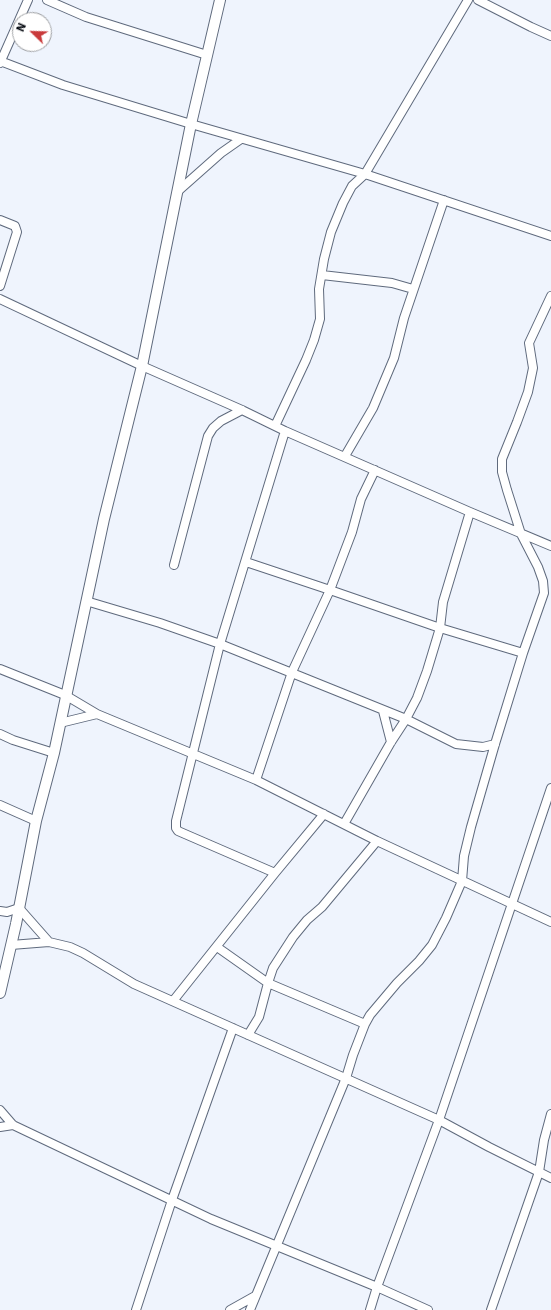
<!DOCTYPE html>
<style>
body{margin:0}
#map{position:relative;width:551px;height:1310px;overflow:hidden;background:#eff4fd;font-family:"Work Sans",sans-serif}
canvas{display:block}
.north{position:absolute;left:12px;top:12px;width:40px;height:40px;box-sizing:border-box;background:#fff;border:1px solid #9c9ea1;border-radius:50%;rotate:293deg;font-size:11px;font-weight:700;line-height:16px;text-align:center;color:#080c13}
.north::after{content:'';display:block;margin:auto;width:14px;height:18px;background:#c93a3b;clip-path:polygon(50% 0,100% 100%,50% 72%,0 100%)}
</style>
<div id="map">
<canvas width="551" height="1310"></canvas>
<div class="north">N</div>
</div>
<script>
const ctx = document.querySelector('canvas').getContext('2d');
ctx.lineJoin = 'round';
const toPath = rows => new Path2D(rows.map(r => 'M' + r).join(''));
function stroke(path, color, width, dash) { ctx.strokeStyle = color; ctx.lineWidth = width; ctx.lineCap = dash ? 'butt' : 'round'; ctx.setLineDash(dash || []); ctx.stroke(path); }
const minor = toPath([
 [47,0,86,17,207,55],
 [478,0,531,27,551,36],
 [0,61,63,85,191,124,365,174,551,236],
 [0,63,28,0],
 [177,192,221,153,241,139],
 [0,220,15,226,17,232,0,286],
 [322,275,392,283,413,289],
 [0,299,142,366,242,410,285,431,470,512,551,546],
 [275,426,306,360,314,340,320,319,319,289,324,259,331,232,343,203,352,186,365,174,468,0],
 [345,456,373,408,394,358,404,318,444,200],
 [246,562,330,590,440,628,523,653],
 [174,565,208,436,213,428,221,421,242,410],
 [86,601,160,623,220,644,406,719,456,744,483,747,495,744],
 [0,669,65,695,97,714,256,780,377,841,551,922],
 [383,711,391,742],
 [60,723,97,714],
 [0,734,13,740,54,753],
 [256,780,292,672,330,590,352,532,361,499,375,470],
 [0,805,36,821],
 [344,824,391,742,406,719,417,698,427,671,440,628,443,602,470,512],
 [275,873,178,831,176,828,176,821,220,644,285,431],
 [0,911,7,912,19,908,49,942],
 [11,945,49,942,70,947,83,953,134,984,439,1120,489,1147,551,1178],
 [217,947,268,983,365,1024],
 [173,1001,275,873,324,814],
 [248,1035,259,1017,268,983,273,968,293,937,307,920,322,907,377,841],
 [0,1110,13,1125,211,1219,377,1287,428,1310],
 [0,1127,13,1125],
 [136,1310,172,1200,233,1028],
 [230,1310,255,1296],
 [250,1310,346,1078,353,1055,365,1024,370,1015,397,983,419,961,432,945,446,918,462,881,464,856,471,827,495,744,523,653,544,593,543,581,538,567,521,534,507,490,502,472,502,459,517,422,528,392,533,368,529,343,551,296],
 [370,1310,377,1287,439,1120,551,788],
 [491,1310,539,1172,544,1140,551,1114]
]);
const tertiary = toPath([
 [0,993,16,924,36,821,54,753,104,519,142,366,191,124,220,0]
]);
stroke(minor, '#5f6a7d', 10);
stroke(tertiary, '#5f6a7d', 12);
stroke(minor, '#fff', 8);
stroke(tertiary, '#fff', 10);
</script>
